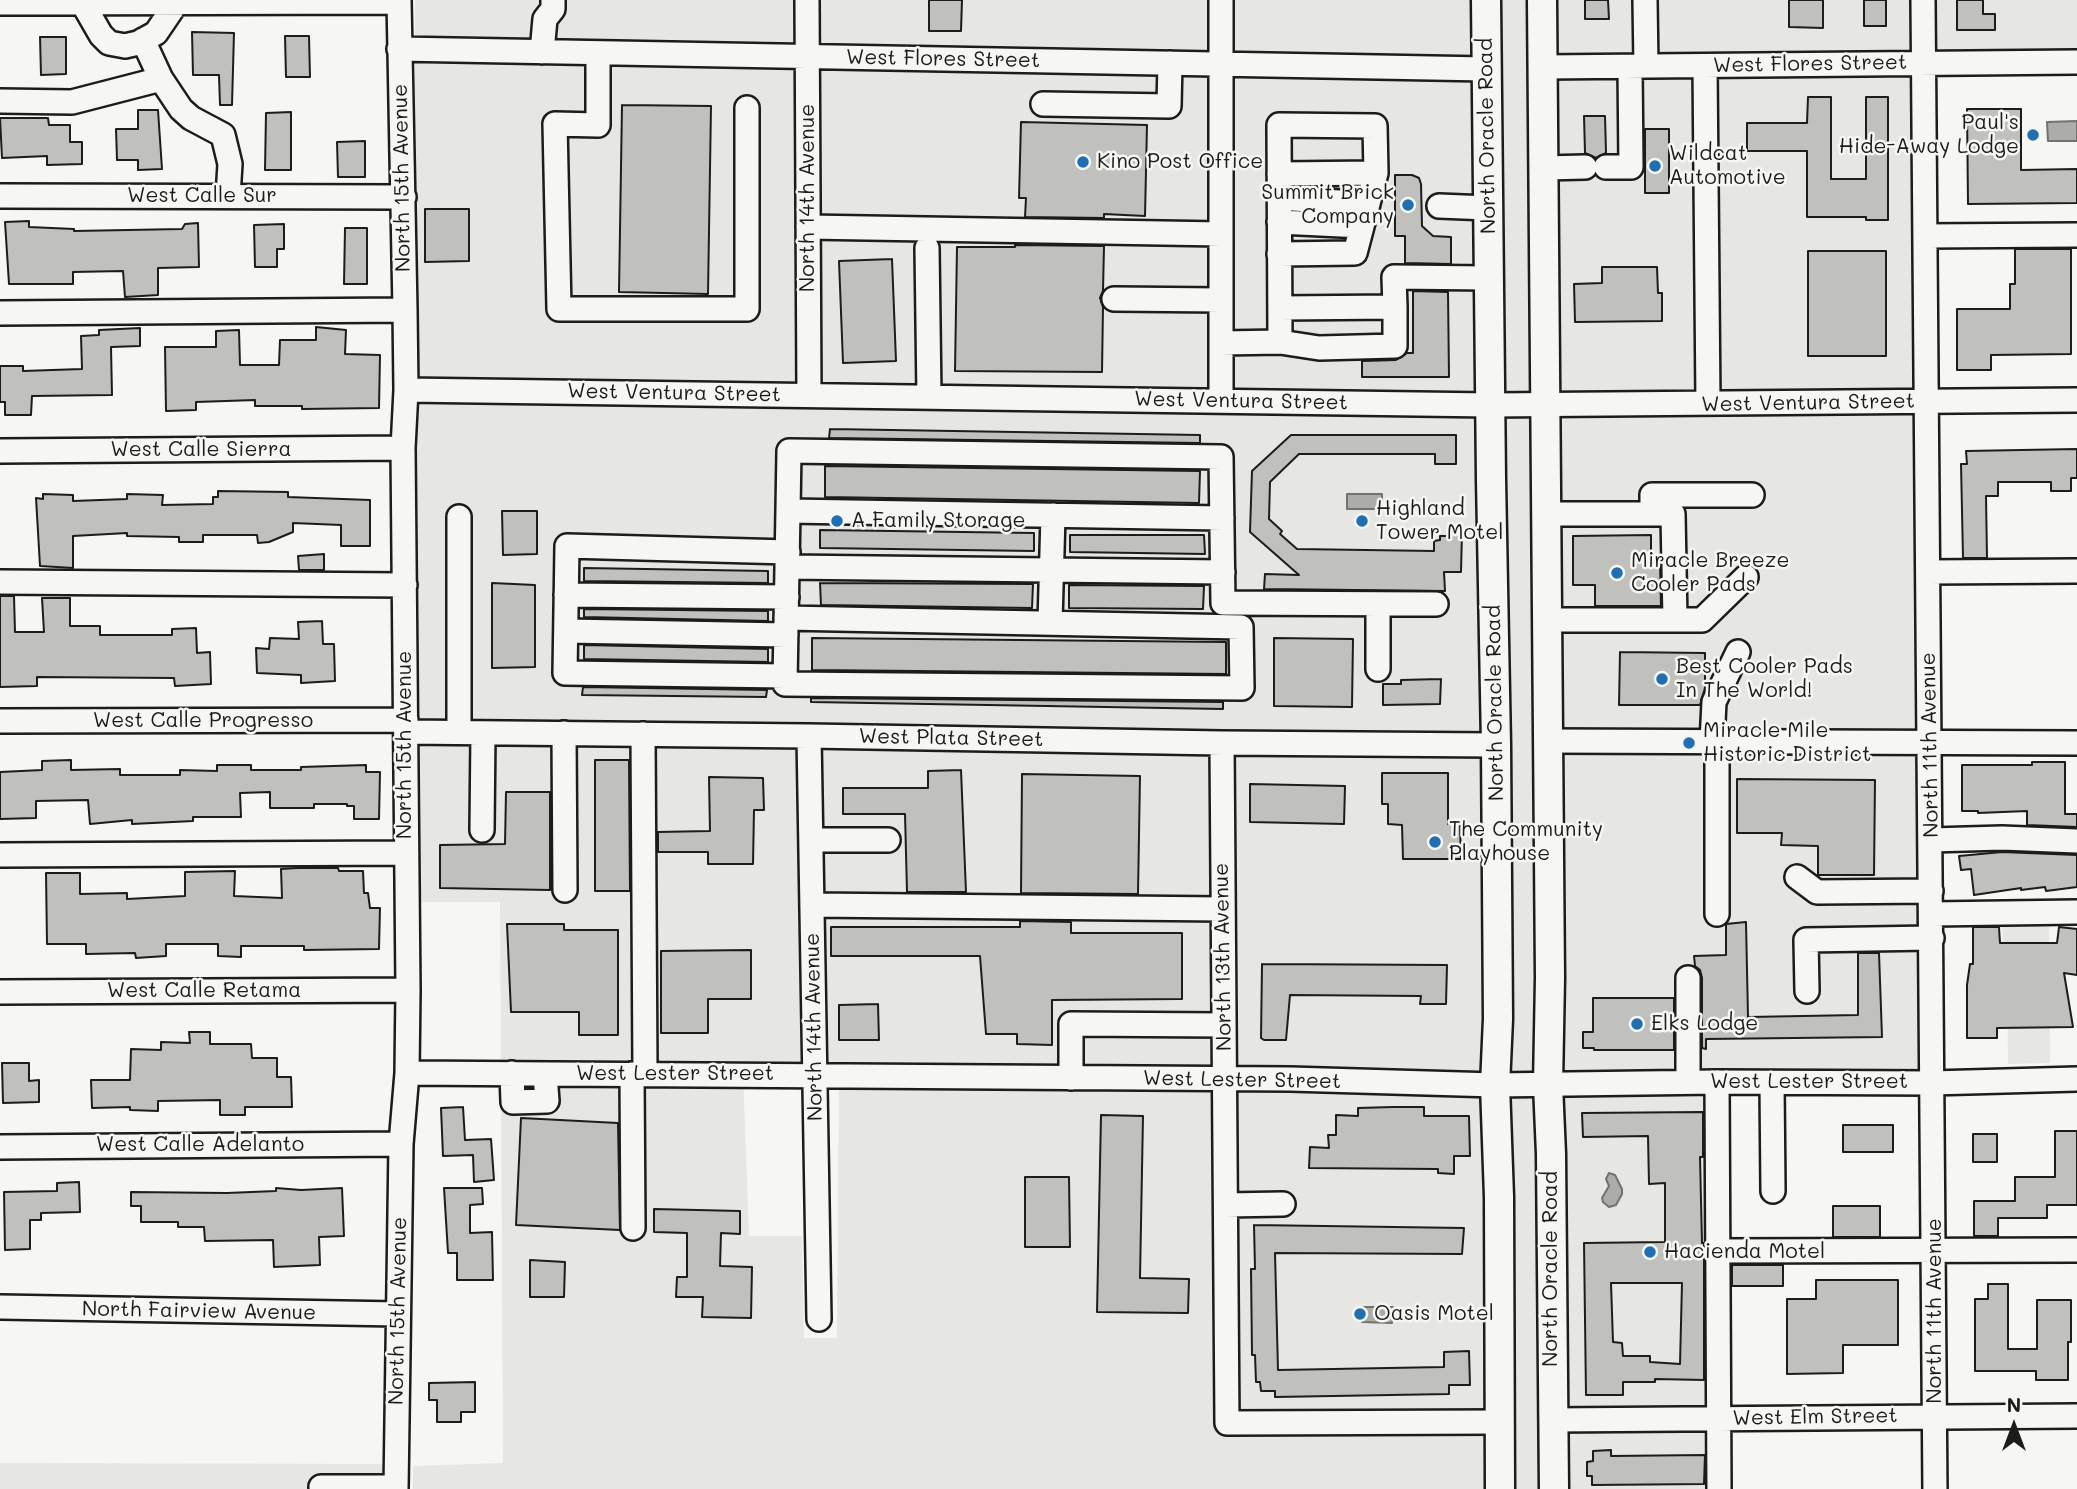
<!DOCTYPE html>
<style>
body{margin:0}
#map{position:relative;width:2077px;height:1489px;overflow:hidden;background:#f6f6f2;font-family:Mali,sans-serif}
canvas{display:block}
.north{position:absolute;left:1979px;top:1391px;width:70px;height:70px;-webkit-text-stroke:5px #f6f6f2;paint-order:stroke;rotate:0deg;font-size:19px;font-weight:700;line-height:28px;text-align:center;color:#1c1c1c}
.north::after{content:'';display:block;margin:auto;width:24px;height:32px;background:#1c1c1c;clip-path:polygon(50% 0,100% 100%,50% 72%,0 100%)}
</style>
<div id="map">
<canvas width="2077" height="1489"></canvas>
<div class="north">N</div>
</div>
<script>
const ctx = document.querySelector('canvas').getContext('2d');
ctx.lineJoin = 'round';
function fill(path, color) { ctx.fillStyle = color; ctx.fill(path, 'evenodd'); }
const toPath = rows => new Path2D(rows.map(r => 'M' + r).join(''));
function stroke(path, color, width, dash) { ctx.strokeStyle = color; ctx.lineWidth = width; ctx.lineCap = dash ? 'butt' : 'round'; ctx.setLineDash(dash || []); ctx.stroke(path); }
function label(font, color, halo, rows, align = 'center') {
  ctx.font = font + ' Mali,sans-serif'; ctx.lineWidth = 5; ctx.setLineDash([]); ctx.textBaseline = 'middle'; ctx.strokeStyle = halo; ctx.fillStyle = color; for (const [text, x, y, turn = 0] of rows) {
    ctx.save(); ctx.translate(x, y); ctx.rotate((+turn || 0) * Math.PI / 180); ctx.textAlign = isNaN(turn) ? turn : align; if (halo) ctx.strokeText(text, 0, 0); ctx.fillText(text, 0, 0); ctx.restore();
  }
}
const built = toPath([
 [415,0,2077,0,2077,62,1924,63,1932,1083,1717,1082,1715,1489,413,1489,413,1466,503,1463,500,902,415,902],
 [743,1074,839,1077,837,1338,804,1338,802,1236,749,1236],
 [2049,918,2050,1063,2008,1064,2007,944,2003,943,2002,919],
 [0,1463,392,1464,391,1489,0,1489]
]);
const water = toPath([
 [2077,121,2077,141,2048,141,2047,122,2077,121],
 [1347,494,1382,494,1382,509,1347,509,1347,494],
 [1609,1173,1615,1175,1622,1189,1622,1194,1616,1205,1609,1207,1603,1202,1602,1198,1609,1186,1606,1179,1609,1173],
 [1361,1307,1393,1307,1392,1323,1362,1322,1361,1307]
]);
const building = toPath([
 [929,0,962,0,961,31,929,31,929,0],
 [1585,0,1608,0,1609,19,1585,19,1585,0],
 [1789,0,1823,0,1823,28,1789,27,1789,0],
 [1864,0,1886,0,1886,26,1864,26,1864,0],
 [1957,0,1983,0,1983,14,1995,14,1995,30,1957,30,1957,0],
 [192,32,234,33,232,105,220,105,219,75,193,75,192,32],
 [285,36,309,36,310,77,286,77,285,36],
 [40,37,66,37,66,74,41,75,40,37],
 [1808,97,1831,97,1831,179,1866,179,1866,97,1888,97,1888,220,1866,220,1866,217,1807,217,1807,151,1747,151,1747,123,1807,123,1808,97],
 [622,105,711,106,708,294,619,292,622,105],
 [1967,109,2021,109,2021,170,2077,169,2077,203,1968,204,1967,109],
 [138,110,158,110,162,169,138,170,138,160,117,160,116,129,138,129,138,110],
 [291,112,291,170,265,170,266,113,291,112],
 [1584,116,1605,116,1606,153,1596,158,1585,153,1584,116],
 [0,118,48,118,49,125,70,125,70,142,82,142,82,164,47,165,47,156,2,158,0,118],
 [1021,122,1147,125,1145,216,1104,214,1104,218,1025,217,1026,198,1019,198,1021,122],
 [1645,129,1669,129,1669,193,1645,193,1645,129],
 [365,141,365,177,338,177,337,142,365,141],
 [1395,175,1412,175,1419,178,1421,184,1422,226,1433,236,1451,237,1451,264,1405,263,1405,236,1395,236,1395,175],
 [425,209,469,209,469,261,425,262,425,209],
 [29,221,29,227,74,229,74,231,182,229,185,224,198,223,199,267,158,268,158,295,125,297,123,271,73,272,73,284,9,284,5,222,29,221],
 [284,224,284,249,277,249,277,267,255,267,254,225,284,224],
 [345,228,367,228,367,284,344,284,345,228],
 [1015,245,1104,246,1103,291,1100,298,1103,307,1102,372,955,371,957,247,1015,247,1015,245],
 [2015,249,2071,249,2071,354,1991,355,1991,370,1957,370,1957,309,2010,309,2010,284,2015,284,2015,249],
 [1808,251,1886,251,1886,356,1808,356,1808,251],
 [892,259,896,361,843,363,839,261,892,259],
 [1602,267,1657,267,1658,293,1662,293,1662,321,1575,322,1574,284,1602,283,1602,267],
 [1413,291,1448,292,1449,377,1362,377,1362,361,1396,360,1407,353,1413,353,1413,291],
 [316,327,346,330,345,354,380,355,379,408,302,409,302,406,255,406,255,400,196,402,196,410,166,411,165,347,216,347,216,331,239,330,240,365,279,365,280,340,316,340,316,327],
 [140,328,140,346,111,347,112,395,32,396,31,415,5,415,5,402,0,402,0,366,23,366,23,371,82,369,81,336,99,335,99,330,140,328],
 [830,429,1200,435,1200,443,829,438,830,429],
 [1291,435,1456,435,1456,464,1435,464,1435,454,1299,454,1270,482,1269,519,1282,531,1280,534,1297,549,1434,551,1434,541,1440,540,1440,536,1448,536,1448,532,1462,532,1461,572,1444,572,1445,591,1264,589,1265,574,1299,575,1250,532,1252,471,1291,435],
 [2077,449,2077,478,2071,478,2071,491,2051,491,2051,482,1998,482,1998,496,1986,496,1987,558,1963,558,1961,464,1967,464,1966,451,2077,449],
 [825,466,1200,471,1199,503,825,497,825,466],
 [218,491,288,492,288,497,370,500,370,546,341,546,341,525,293,523,293,532,269,542,258,543,257,535,203,535,203,542,179,542,179,537,127,536,127,533,73,536,73,568,40,566,36,498,43,499,43,494,73,495,73,501,127,499,127,494,163,495,162,505,213,504,213,497,218,497,218,491],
 [502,511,537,511,537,554,503,555,502,511],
 [820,530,1034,533,1034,551,820,548,820,530],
 [1070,535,1204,535,1205,554,1070,552,1070,535],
 [1651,535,1651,561,1660,561,1661,606,1595,606,1595,585,1573,585,1573,536,1651,535],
 [324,554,324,570,299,570,298,556,324,554],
 [584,568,768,571,768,583,584,581,584,568],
 [492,583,535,585,535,667,492,668,492,583],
 [820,583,1033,584,1032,608,821,605,820,583],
 [1069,585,1204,586,1203,609,1069,608,1069,585],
 [0,596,14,596,15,632,44,632,42,598,70,598,70,626,100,626,100,635,172,635,172,629,196,628,197,653,210,652,211,684,175,686,174,678,37,677,37,686,0,687,0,596],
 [584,609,768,611,768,621,584,617,584,609],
 [322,621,323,644,334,644,335,681,301,683,301,675,257,673,256,648,269,649,270,638,299,639,298,622,322,621],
 [812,638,1226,642,1226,674,812,670,812,638],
 [1274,638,1353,639,1352,707,1274,706,1274,638],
 [584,645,768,649,768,662,584,659,584,645],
 [1620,652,1705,653,1705,688,1700,705,1619,705,1620,652],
 [1441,679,1440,704,1383,705,1383,684,1401,684,1401,680,1441,679],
 [583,687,767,690,766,697,582,695,583,687],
 [811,698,1223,702,1223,709,811,702,811,698],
 [71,760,71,770,120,769,120,775,180,775,180,770,217,771,217,765,251,765,251,770,301,770,301,767,366,765,366,772,380,772,379,819,354,819,354,806,347,806,347,804,314,804,314,808,270,808,270,792,240,793,241,817,193,817,193,821,132,824,132,820,90,824,88,800,36,801,36,818,0,819,0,772,42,770,42,761,71,760],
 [595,760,629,760,630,891,595,891,595,760],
 [2032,762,2065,762,2065,814,2077,814,2077,827,2027,825,2027,811,1978,813,1978,811,1962,811,1962,765,2032,765,2032,762],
 [961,770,966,892,907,892,905,814,843,814,843,788,928,788,928,771,961,770],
 [1382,773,1448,773,1448,824,1460,824,1461,859,1403,859,1402,825,1388,824,1388,804,1382,804,1382,773],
 [1022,774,1140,776,1138,894,1021,893,1022,774],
 [709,777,763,778,764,810,754,810,753,864,708,864,708,852,658,852,658,832,710,831,709,777],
 [1737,779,1875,780,1874,875,1818,875,1818,846,1781,845,1782,833,1737,833,1737,779],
 [1250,784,1345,786,1344,824,1250,822,1250,784],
 [506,792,550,792,550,890,440,888,440,845,505,844,506,792],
 [2002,852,2077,855,2077,887,2046,891,2045,887,2021,890,2021,888,1974,895,1971,869,1961,870,1959,856,2002,852],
 [297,868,338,868,339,871,363,871,364,893,368,893,370,908,380,908,379,949,304,950,304,946,241,946,241,957,218,956,218,944,166,944,166,956,136,958,135,953,86,954,86,944,47,944,46,873,80,873,80,894,127,893,127,899,185,896,185,872,235,871,234,896,282,898,281,869,297,868],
 [1020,921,1071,922,1071,933,1182,933,1182,999,1052,1000,1052,1045,1017,1044,1017,1034,986,1034,980,956,831,956,831,927,1020,927,1020,921],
 [1746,922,1748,1017,1858,1015,1858,953,1879,953,1882,1037,1706,1039,1706,1049,1702,1048,1702,978,1700,970,1695,966,1694,956,1726,955,1726,924,1746,922],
 [507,924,564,924,564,930,618,930,618,1035,579,1035,579,1012,511,1012,507,924],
 [1973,927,1999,927,2000,943,2057,943,2059,927,2077,929,2077,975,2064,973,2073,1027,1997,1028,1997,1038,1967,1038,1967,985,1970,964,1973,964,1973,927],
 [751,950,751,999,708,999,708,1033,661,1033,661,951,751,950],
 [1262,964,1447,965,1446,1004,1420,1004,1421,996,1290,995,1286,1040,1264,1040,1261,1038,1262,964],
 [1593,998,1674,998,1674,1050,1594,1050,1594,1048,1583,1048,1583,1032,1593,1032,1593,998],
 [878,1004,879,1040,839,1040,839,1005,878,1004],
 [189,1032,210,1032,210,1044,251,1044,252,1058,277,1058,277,1077,291,1077,292,1107,245,1107,245,1115,220,1115,220,1100,158,1101,158,1111,130,1110,130,1107,92,1108,91,1080,130,1080,131,1049,161,1050,161,1042,190,1043,189,1032],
 [2,1063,29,1063,29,1081,39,1080,39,1102,3,1103,2,1063],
 [463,1107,465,1140,491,1139,494,1180,474,1182,473,1155,443,1156,441,1108,463,1107],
 [1393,1107,1424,1107,1424,1116,1469,1116,1470,1156,1454,1156,1454,1174,1438,1173,1438,1169,1309,1168,1310,1147,1329,1148,1328,1135,1336,1135,1336,1115,1358,1116,1358,1108,1393,1107],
 [1703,1112,1703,1157,1700,1157,1702,1243,1704,1243,1704,1380,1655,1379,1655,1382,1623,1382,1623,1395,1586,1395,1584,1243,1665,1242,1665,1183,1649,1184,1648,1136,1583,1137,1582,1113,1703,1112],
 [1611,1283,1682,1283,1680,1364,1650,1362,1650,1356,1623,1356,1622,1343,1613,1342,1611,1283],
 [1101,1115,1143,1116,1140,1278,1189,1279,1188,1313,1097,1312,1101,1115],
 [521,1118,618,1123,620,1230,516,1225,521,1118],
 [1843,1125,1893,1125,1893,1152,1843,1152,1843,1125],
 [2055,1131,2077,1131,2077,1205,2047,1205,2047,1218,1998,1218,1998,1236,1974,1236,1974,1201,2015,1201,2015,1177,2055,1177,2055,1131],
 [1973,1134,1997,1134,1997,1162,1973,1162,1973,1134],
 [1025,1177,1069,1177,1070,1247,1025,1247,1025,1177],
 [79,1182,80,1212,41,1213,41,1220,30,1220,30,1249,5,1250,4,1192,57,1191,57,1183,79,1182],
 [276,1188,301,1190,342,1188,344,1236,319,1237,320,1265,274,1267,273,1240,205,1241,204,1227,178,1227,178,1222,141,1222,141,1206,131,1206,131,1192,227,1193,276,1191,276,1188],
 [444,1188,482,1188,483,1204,470,1205,470,1233,492,1232,493,1280,457,1280,457,1253,448,1253,444,1188],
 [1833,1206,1880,1206,1880,1237,1833,1237,1833,1206],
 [654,1209,740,1211,740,1234,721,1233,720,1266,752,1267,751,1318,702,1317,703,1297,676,1297,677,1277,687,1277,687,1233,654,1232,654,1209],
 [1254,1225,1464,1228,1462,1254,1275,1253,1278,1370,1444,1367,1444,1352,1469,1351,1470,1385,1449,1385,1449,1394,1275,1397,1275,1391,1261,1391,1260,1382,1256,1382,1255,1355,1252,1355,1251,1269,1255,1269,1254,1225],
 [530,1260,565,1262,564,1297,530,1297,530,1260],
 [1732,1265,1783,1265,1783,1286,1732,1286,1732,1265],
 [1816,1280,1898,1280,1898,1345,1843,1345,1843,1373,1787,1374,1787,1299,1816,1299,1816,1280],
 [1988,1284,2008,1284,2008,1349,2037,1349,2037,1300,2071,1300,2071,1342,2068,1342,2068,1380,2036,1380,2036,1371,1975,1371,1975,1299,1988,1299,1988,1284],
 [475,1382,475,1412,461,1412,461,1422,437,1422,437,1400,429,1400,429,1383,475,1382],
 [1611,1450,1611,1456,1705,1455,1704,1484,1592,1485,1592,1476,1587,1476,1587,1462,1593,1461,1593,1451,1611,1450]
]);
const minor = toPath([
 [807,0,809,395],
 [1221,0,1221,401],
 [1645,0,1646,66],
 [1923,0,1935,1489],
 [82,2,101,35,109,43,125,46,138,43,156,33,177,2],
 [0,3,399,2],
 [143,40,161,79,181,109,191,118,223,135,230,164,228,196],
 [399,49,1486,69],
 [542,52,545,19,553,9,553,0],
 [598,53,598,125,555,124,559,309,747,309,747,108],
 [1705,66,1708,403],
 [1543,67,2077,62],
 [0,101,72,102,161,79],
 [1043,104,1169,106,1170,63],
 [1606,167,1631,167,1630,67],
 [1544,168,1585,167],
 [1279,174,1376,173],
 [0,196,404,197],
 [1279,198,1368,204],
 [1439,206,1488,208],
 [1279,222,1362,226],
 [808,227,1221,234],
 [1925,236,2077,235],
 [927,248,929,397],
 [1114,299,1221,300],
 [1280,308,1395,307,1394,277,1489,278],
 [0,313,405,310],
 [1280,342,1319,348,1395,346,1395,307],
 [1221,343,1280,342,1279,125,1375,126,1376,173,1355,253,1279,254],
 [406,390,1490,405,2077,400],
 [0,451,403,448],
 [788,511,1222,518],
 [1546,514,1673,514,1675,620],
 [1652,514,1652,495,1752,495],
 [459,517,459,732],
 [787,567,1223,572],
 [1928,572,2077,571],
 [0,582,405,585],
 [566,595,787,597],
 [1378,604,1378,669],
 [786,618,1241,627,1242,688,785,684,789,451,1221,457,1223,603,1436,604],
 [1547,620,1702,620,1746,577],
 [1050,623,1053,515],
 [566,631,786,635],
 [786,676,565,673,567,546,788,552],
 [0,721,406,720],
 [406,732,809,736,1222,743,1496,745],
 [564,733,565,890],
 [643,734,645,1074],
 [809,736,819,1319],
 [1547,741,2077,743],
 [1712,742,1714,702,1738,652],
 [1717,742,1717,914],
 [1222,743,1227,1423,1500,1422],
 [482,830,483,733],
 [811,840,888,840],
 [1931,840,2002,838,2077,841],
 [0,855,406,853],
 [1797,877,1817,892,1931,891],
 [812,905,1223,909],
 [1932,914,2077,912],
 [1688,978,1688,1082],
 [1807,991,1806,940,1932,938],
 [0,992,408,990],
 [407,1073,1290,1079,1495,1085,1717,1082,1932,1083,2077,1079],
 [512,1073,513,1102,547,1101,545,1074],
 [632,1074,633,1228],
 [1071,1078,1071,1024,1224,1025],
 [1717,1082,1719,1489],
 [1772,1083,1773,1191],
 [0,1147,401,1144],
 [1226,1205,1283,1204],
 [1718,1251,2077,1250],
 [0,1307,398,1314],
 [1552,1420,2077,1416],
 [321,1487,396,1487],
 [396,1489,401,1144,407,1073,408,990,403,448,406,390,405,310,399,0]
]);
const major = toPath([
 [1486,0,1491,479,1496,745,1498,1019,1495,1085,1499,1197,1500,1489],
 [1542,0,1550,978,1548,1085,1551,1154,1554,1489]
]);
const markers = [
 [2033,135,7,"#1f6fb2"],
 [1083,162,7,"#1f6fb2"],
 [1655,166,7,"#1f6fb2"],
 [1408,205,7,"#1f6fb2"],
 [837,521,7,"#1f6fb2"],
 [1362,521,7,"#1f6fb2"],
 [1617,573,7,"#1f6fb2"],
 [1662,679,7,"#1f6fb2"],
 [1689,743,7,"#1f6fb2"],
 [1435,842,7,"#1f6fb2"],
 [1637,1024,7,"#1f6fb2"],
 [1650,1252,7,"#1f6fb2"],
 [1360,1314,7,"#1f6fb2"]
];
const streetNames = [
 ["West Flores Street",943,59,1],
 ["West Flores Street",1810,64,-1],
 ["North Oracle Road",1487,136,-91],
 ["North 15th Avenue",402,178,-91],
 ["West Calle Sur",202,196],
 ["North 14th Avenue",808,198,-90],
 ["West Ventura Street",674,393,1],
 ["West Ventura Street",1241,401,1],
 ["West Ventura Street",1808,403,-1],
 ["West Calle Sierra",201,450],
 ["North Oracle Road",1495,703,-91],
 ["West Calle Progresso",203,721],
 ["West Plata Street",951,738,1],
 ["North 15th Avenue",405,745,-90],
 ["North 11th Avenue",1930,745,-91],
 ["North 13th Avenue",1223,957,-91],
 ["West Calle Retama",204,991],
 ["North 14th Avenue",814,1027,-91],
 ["West Lester Street",675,1074],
 ["West Lester Street",1242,1080,1],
 ["West Lester Street",1809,1082],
 ["West Calle Adelanto",200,1145],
 ["North Oracle Road",1551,1269,-90],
 ["North Fairview Avenue",199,1311,1],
 ["North 15th Avenue",398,1311,-89],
 ["North 11th Avenue",1935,1311,-90],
 ["West Elm Street",1815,1417,-1]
];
const poiNames = [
 ["Paul's",2019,123,"right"],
 ["Hide-Away Lodge",2019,147,"right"],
 ["Wildcat",1669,154],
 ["Automotive",1669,178],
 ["Kino Post Office",1097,162],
 ["Summit Brick",1394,193,"right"],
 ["Company",1394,217,"right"],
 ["Highland",1376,509],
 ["Tower Motel",1376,533],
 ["A Family Storage",851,521],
 ["Miracle Breeze",1631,561],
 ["Cooler Pads",1631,585],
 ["Best Cooler Pads",1676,667],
 ["In The World!",1676,691],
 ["Miracle Mile",1703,731],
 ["Historic District",1703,755],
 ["The Community",1449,830],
 ["Playhouse",1449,854],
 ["Elks Lodge",1651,1024],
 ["Hacienda Motel",1664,1252],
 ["Oasis Motel",1374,1314]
];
fill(built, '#e6e6e2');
fill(water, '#acaca9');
stroke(water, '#727271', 2);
fill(building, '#c0c0bd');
stroke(building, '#1c1c1c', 2);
stroke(minor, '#1c1c1c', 28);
stroke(major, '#1c1c1c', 33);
stroke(minor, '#f6f6f2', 23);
stroke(major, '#f6f6f2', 28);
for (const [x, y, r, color] of markers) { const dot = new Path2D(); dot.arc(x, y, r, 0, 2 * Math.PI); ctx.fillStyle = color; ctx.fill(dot); stroke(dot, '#f6f6f2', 2.5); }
label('21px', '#1c1c1c', '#f6f6f2', streetNames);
label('21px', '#1c1c1c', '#f6f6f2', poiNames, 'left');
</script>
